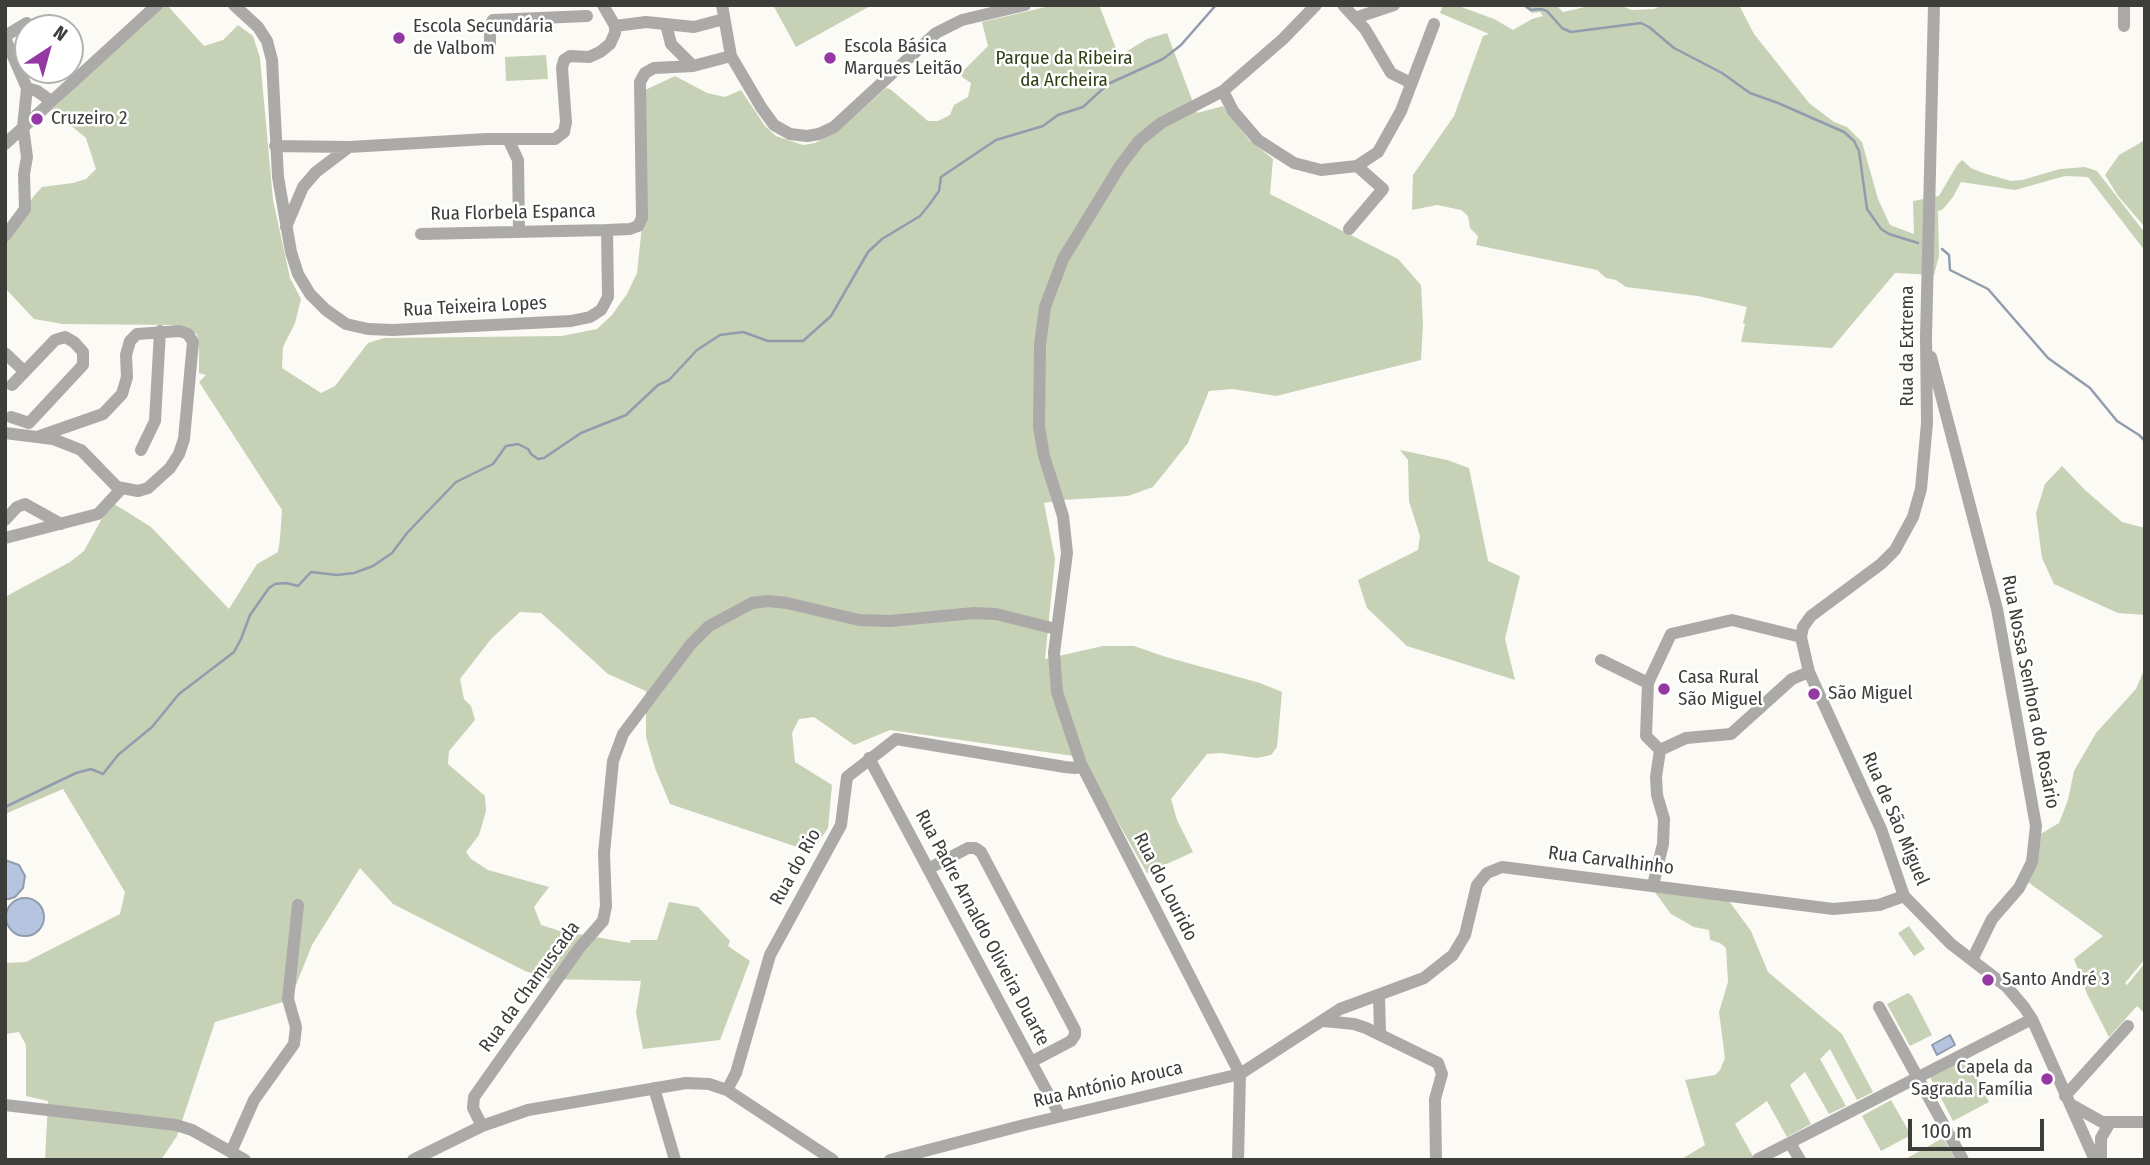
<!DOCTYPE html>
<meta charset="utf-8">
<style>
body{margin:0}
#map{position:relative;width:2150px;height:1165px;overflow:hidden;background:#fbfaf4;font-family:"Fira Sans Condensed",sans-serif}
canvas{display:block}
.frame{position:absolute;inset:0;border:7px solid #3d3d3a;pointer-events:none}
.north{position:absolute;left:14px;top:14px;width:70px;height:70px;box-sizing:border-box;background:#fff;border:2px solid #b1b1b0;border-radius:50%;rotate:36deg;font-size:19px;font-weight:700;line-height:28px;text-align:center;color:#3d3d3a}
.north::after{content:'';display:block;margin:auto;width:24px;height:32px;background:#9439a4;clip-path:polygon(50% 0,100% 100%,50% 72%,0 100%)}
.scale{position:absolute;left:1908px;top:1119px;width:136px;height:32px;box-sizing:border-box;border:4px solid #3d3d3a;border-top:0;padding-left:9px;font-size:21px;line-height:24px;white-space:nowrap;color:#3d3d3a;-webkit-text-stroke:5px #fff;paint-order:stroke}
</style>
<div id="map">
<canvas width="2150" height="1165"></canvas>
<div class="frame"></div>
<div class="north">N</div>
<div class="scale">100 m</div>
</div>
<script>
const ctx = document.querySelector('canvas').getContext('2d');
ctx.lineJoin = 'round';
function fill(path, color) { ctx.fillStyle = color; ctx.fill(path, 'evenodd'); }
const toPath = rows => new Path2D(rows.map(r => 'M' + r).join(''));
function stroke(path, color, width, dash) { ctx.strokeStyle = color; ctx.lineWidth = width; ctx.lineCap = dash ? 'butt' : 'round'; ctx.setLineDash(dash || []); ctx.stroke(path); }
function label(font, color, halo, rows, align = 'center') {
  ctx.font = font + ' "Fira Sans Condensed",sans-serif'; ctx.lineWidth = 5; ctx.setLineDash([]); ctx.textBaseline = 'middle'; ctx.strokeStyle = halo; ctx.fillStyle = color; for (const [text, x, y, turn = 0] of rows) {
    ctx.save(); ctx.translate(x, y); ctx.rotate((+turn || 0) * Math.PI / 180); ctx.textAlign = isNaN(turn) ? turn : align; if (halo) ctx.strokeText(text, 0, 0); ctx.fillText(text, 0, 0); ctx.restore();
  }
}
const green = toPath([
 [160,5,167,5,204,46,223,40,238,25,253,36,260,58,273,200,290,278,301,299,295,323,283,347,282,368,321,393,335,386,368,343,384,338,562,336,597,329,612,315,627,294,637,273,644,207,641,92,675,76,707,93,725,97,741,90,765,126,776,136,803,145,815,143,839,130,886,88,890,89,928,121,938,121,950,115,954,105,968,97,971,83,962,77,961,73,988,46,982,22,1054,5,1099,5,1119,56,1147,39,1167,33,1197,113,1223,106,1249,140,1273,159,1270,194,1398,259,1421,285,1423,324,1421,360,1276,396,1233,389,1209,391,1188,443,1153,487,1128,496,1062,500,1044,503,1055,559,1045,659,1103,646,1134,646,1166,657,1260,683,1282,692,1277,747,1271,755,1257,758,1221,753,1207,754,1171,799,1177,820,1193,852,1147,873,1081,757,890,730,854,745,814,717,799,719,792,733,795,762,832,785,828,828,812,852,670,804,655,768,646,737,646,691,608,674,541,613,520,612,491,639,460,679,464,699,471,706,475,720,449,751,448,764,485,796,486,811,479,835,466,852,471,859,488,870,549,887,534,907,541,925,560,931,630,943,631,940,657,940,669,902,698,907,730,941,728,946,750,961,720,1040,643,1049,636,1013,641,981,550,979,525,971,393,904,360,868,312,945,290,1000,215,1022,177,1136,161,1160,45,1160,48,1101,26,1096,26,1045,19,1032,5,1034,5,963,26,962,120,914,125,892,63,789,5,814,5,597,70,562,84,551,111,502,151,527,229,609,257,564,278,552,280,539,282,510,199,382,206,375,199,373,199,345,197,334,172,325,63,324,34,319,5,288,5,235,34,196,42,187,73,183,86,179,96,169,86,138,52,110],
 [773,5,872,5,796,47],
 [1443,5,1456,5,1494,19,1513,30,1532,19,1543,16,1540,12,1532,13,1522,5,1556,5,1563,12,1594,5,1619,5,1632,10,1654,9,1663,5,1739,5,1754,34,1809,103,1834,122,1847,127,1862,142,1878,199,1890,225,1914,234,1913,201,1939,196,1957,165,1962,160,1971,168,1983,173,2011,181,2022,180,2060,169,2085,167,2097,171,2145,233,2145,251,2088,177,2065,176,2015,190,1961,182,1953,197,1942,210,1938,211,1939,256,1934,275,1895,273,1832,348,1741,342,1745,324,1743,323,1747,307,1698,296,1626,287,1616,280,1606,278,1597,270,1476,245,1478,236,1470,228,1468,216,1461,210,1437,205,1412,210,1413,175,1454,116,1483,36,1489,34,1440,13],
 [546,55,548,79,506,81,505,57],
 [2145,140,2145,227,2118,196,2105,175,2119,155],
 [1400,450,1447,460,1469,468,1488,561,1520,576,1505,639,1515,680,1407,646,1367,608,1358,580,1418,550,1420,536,1409,501,1408,460],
 [2062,466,2085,490,2122,522,2145,528,2145,615,2118,613,2054,584,2042,558,2036,513,2045,484],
 [2145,668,2145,959,2125,983,2127,985,2145,963,2145,1014,2137,1006,2109,1037,2087,994,2074,959,2103,936,2025,880,2032,839,2059,823,2068,800,2074,771,2096,733,2136,689],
 [1654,891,1729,901,1751,931,1768,972,1842,1034,1873,1092,1857,1100,1830,1049,1820,1059,1846,1106,1829,1114,1805,1072,1790,1085,1811,1124,1787,1137,1767,1101,1735,1124,1755,1160,1680,1160,1705,1145,1685,1080,1715,1075,1720,1070,1725,1058,1719,1012,1728,982,1726,948,1720,943,1710,940,1709,930,1694,927,1671,914],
 [1909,926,1925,949,1914,956,1898,933],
 [1908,993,1912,996,1932,1035,1910,1046,1887,1004],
 [1967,1059,1989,1102,1953,1121,1930,1077],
 [1891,1100,1911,1135,1881,1151,1862,1116],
 [1943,1138,1956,1160,1904,1160]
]);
const water = toPath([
 [5,860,19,865,25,876,23,888,15,897,9,899,5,899,5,860],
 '6 917a19 19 0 1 1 38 0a19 19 0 1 1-38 0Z',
 [1950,1035,1955,1045,1937,1055,1932,1045,1950,1035]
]);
const stream = toPath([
 [1524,5,1531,10,1541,9,1547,11,1562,28,1571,32,1641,23,1649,27,1674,48,1722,73,1750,93,1778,103,1844,132,1854,141,1859,151,1867,209,1881,229,1889,234,1918,243],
 [1942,249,1949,255,1950,270,1988,289,2048,358,2090,388,2117,421,2139,435,2145,441],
 [5,807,76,773,91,769,103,774,118,755,152,727,179,694,234,652,241,639,250,615,269,588,275,584,286,583,298,586,311,572,337,575,354,573,373,566,392,553,407,533,456,482,493,464,506,446,518,444,528,449,531,454,538,459,544,458,581,433,626,415,658,385,669,380,697,350,720,335,743,332,768,341,803,341,831,316,868,252,882,239,920,216,929,205,939,191,941,177,996,140,1043,126,1058,115,1083,107,1108,84,1163,59,1181,45,1216,5]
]);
const minor = toPath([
 [234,5,258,27,267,41,272,60,278,177,291,252,298,274,310,294,326,310,346,324,368,329,393,330,571,321,590,317,601,310,608,297,607,230,630,229,638,226,642,218,640,82,645,73,654,68,693,66,731,56],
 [603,5,615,26,646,22,694,27,724,19],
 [722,5,731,56,761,107,774,125,790,134,807,136,819,134,834,127,936,33,962,20,1025,5],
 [1343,5,1365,29,1391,73,1411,83],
 [1934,5,1926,337,1927,423,1921,489,1913,517,1895,550,1881,564,1811,616,1803,627,1801,637,1809,672,1881,829,1904,896,1951,944,2007,987,2024,1007,2032,1019,2095,1160],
 [1355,18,1394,5],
 [666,24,671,44,693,66],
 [2124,26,2124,5],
 [5,36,27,23],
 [5,38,27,88,23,127,27,157,24,174,25,209,5,236],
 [490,44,490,26,493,20,587,16],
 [27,88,37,91,51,101],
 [1223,91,1233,111,1258,140,1294,163,1321,170,1357,166,1378,152,1401,111,1434,24],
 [508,139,518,160,519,231],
 [5,144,157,5],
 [275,146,348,147],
 [286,227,303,187,316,172,349,147,487,139,555,139,564,132,566,122,562,68,564,60,570,56,589,57,600,52,610,44,615,33,615,26],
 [1349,229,1383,189,1357,166],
 [421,234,607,230],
 [5,353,24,371],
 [1931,357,1997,609,2036,826,2032,862,2019,888,1992,919,1972,960],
 [11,417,29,423,83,365,83,352,74,342,65,337,55,340,12,385],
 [5,433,53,439,81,450,117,487,138,491,148,488,170,468,179,454,184,439,193,342,188,334,180,331,137,334,130,341,126,355,127,377,122,394,103,414,37,437],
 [141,450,155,421,160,331],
 [5,520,17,507,25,504,61,524],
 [5,538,98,514,122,488],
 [1601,660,1648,683],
 [1660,750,1646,736,1648,683,1671,634,1732,620,1801,637],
 [1660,750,1686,738,1731,734,1792,679,1809,672],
 [869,758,1060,1116],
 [928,869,968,848,975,848,981,852,1075,1030,1075,1035,1071,1041,1031,1062],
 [1653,885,1663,844,1664,819,1657,795,1656,777,1660,750],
 [1379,996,1380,1034],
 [1879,1007,1963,1160],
 [1324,1021,1354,1024,1366,1028,1438,1063,1442,1074,1435,1099,1436,1160],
 [654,1088,675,1160],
 [727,1090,736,1073,770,955,841,825,847,777,896,739,1065,767,1076,768,1081,764],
 [2065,1096,2128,1026],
 [2070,1104,2102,1122,2145,1122],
 [5,1105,176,1125,192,1130,245,1160],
 [482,1126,473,1108,474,1097,580,947,603,921,606,906,604,853,613,761,623,734,691,644,709,626,752,603,768,601,787,603,859,620,890,621,974,613,996,614,1056,629],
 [1790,1143,1800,1160],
 [231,1152,254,1100,294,1044,296,1027,288,999,298,905],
 [1758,1159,2032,1019],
 [413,1160,482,1126,528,1110,686,1083,709,1084,727,1090,833,1160],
 [890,1160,1024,1125,1240,1074,1340,1009,1424,978,1453,955,1465,935,1477,885,1487,873,1502,867,1833,909,1879,905,1904,896],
 [1238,1160,1240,1074,1081,764,1057,692,1054,653,1067,553,1063,516,1044,456,1039,427,1040,345,1045,307,1063,259,1120,166,1139,141,1161,123,1223,91,1283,39,1316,5],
 [2101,1160,2101,1138,2109,1124]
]);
const markers = [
 [399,38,7,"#9439a4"],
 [830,58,7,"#9439a4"],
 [37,119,7,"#9439a4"],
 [1664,689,7,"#9439a4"],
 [1814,694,7,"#9439a4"],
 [1988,980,7,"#9439a4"],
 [2047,1079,7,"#9439a4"]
];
const poiNames = [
 ["Escola Secundária",413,27],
 ["de Valbom",413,49],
 ["Escola Básica",844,47],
 ["Marques Leitão",844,69],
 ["Cruzeiro 2",51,119],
 ["Casa Rural",1678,678],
 ["São Miguel",1678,700],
 ["São Miguel",1828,694],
 ["Santo André 3",2002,980],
 ["Capela da",2033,1068,"right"],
 ["Sagrada Família",2033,1090,"right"]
];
const parkNames = [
 ["Parque da Ribeira",1064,59],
 ["da Archeira",1064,81]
];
const streetNames = [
 ["Rua Florbela Espanca",513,213,-1],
 ["Rua Teixeira Lopes",475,307,-3],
 ["Rua da Extrema",1908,346,-90],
 ["Rua Nossa Senhora do Rosário",2030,692,79],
 ["Rua de São Miguel",1895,819,67],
 ["Rua Carvalhinho",1611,861,7],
 ["Rua do Rio",796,867,-61],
 ["Rua do Lourido",1165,887,63],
 ["Rua Padre Arnaldo Oliveira Duarte",982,928,62],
 ["Rua da Chamuscada",530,987,-54],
 ["Rua António Arouca",1108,1085,-13]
];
fill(green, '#c7d1b6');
fill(water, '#b5c5df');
stroke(water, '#919cae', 2);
stroke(stream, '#919cae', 2.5);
stroke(minor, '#abaaa8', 12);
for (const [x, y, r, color] of markers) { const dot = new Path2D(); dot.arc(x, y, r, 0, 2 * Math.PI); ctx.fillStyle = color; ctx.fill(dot); stroke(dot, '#fff', 2.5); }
label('19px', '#3d3d3a', '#fff', poiNames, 'left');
label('19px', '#313f11', '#fff', parkNames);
label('19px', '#3d3d3a', '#fff', streetNames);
</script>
